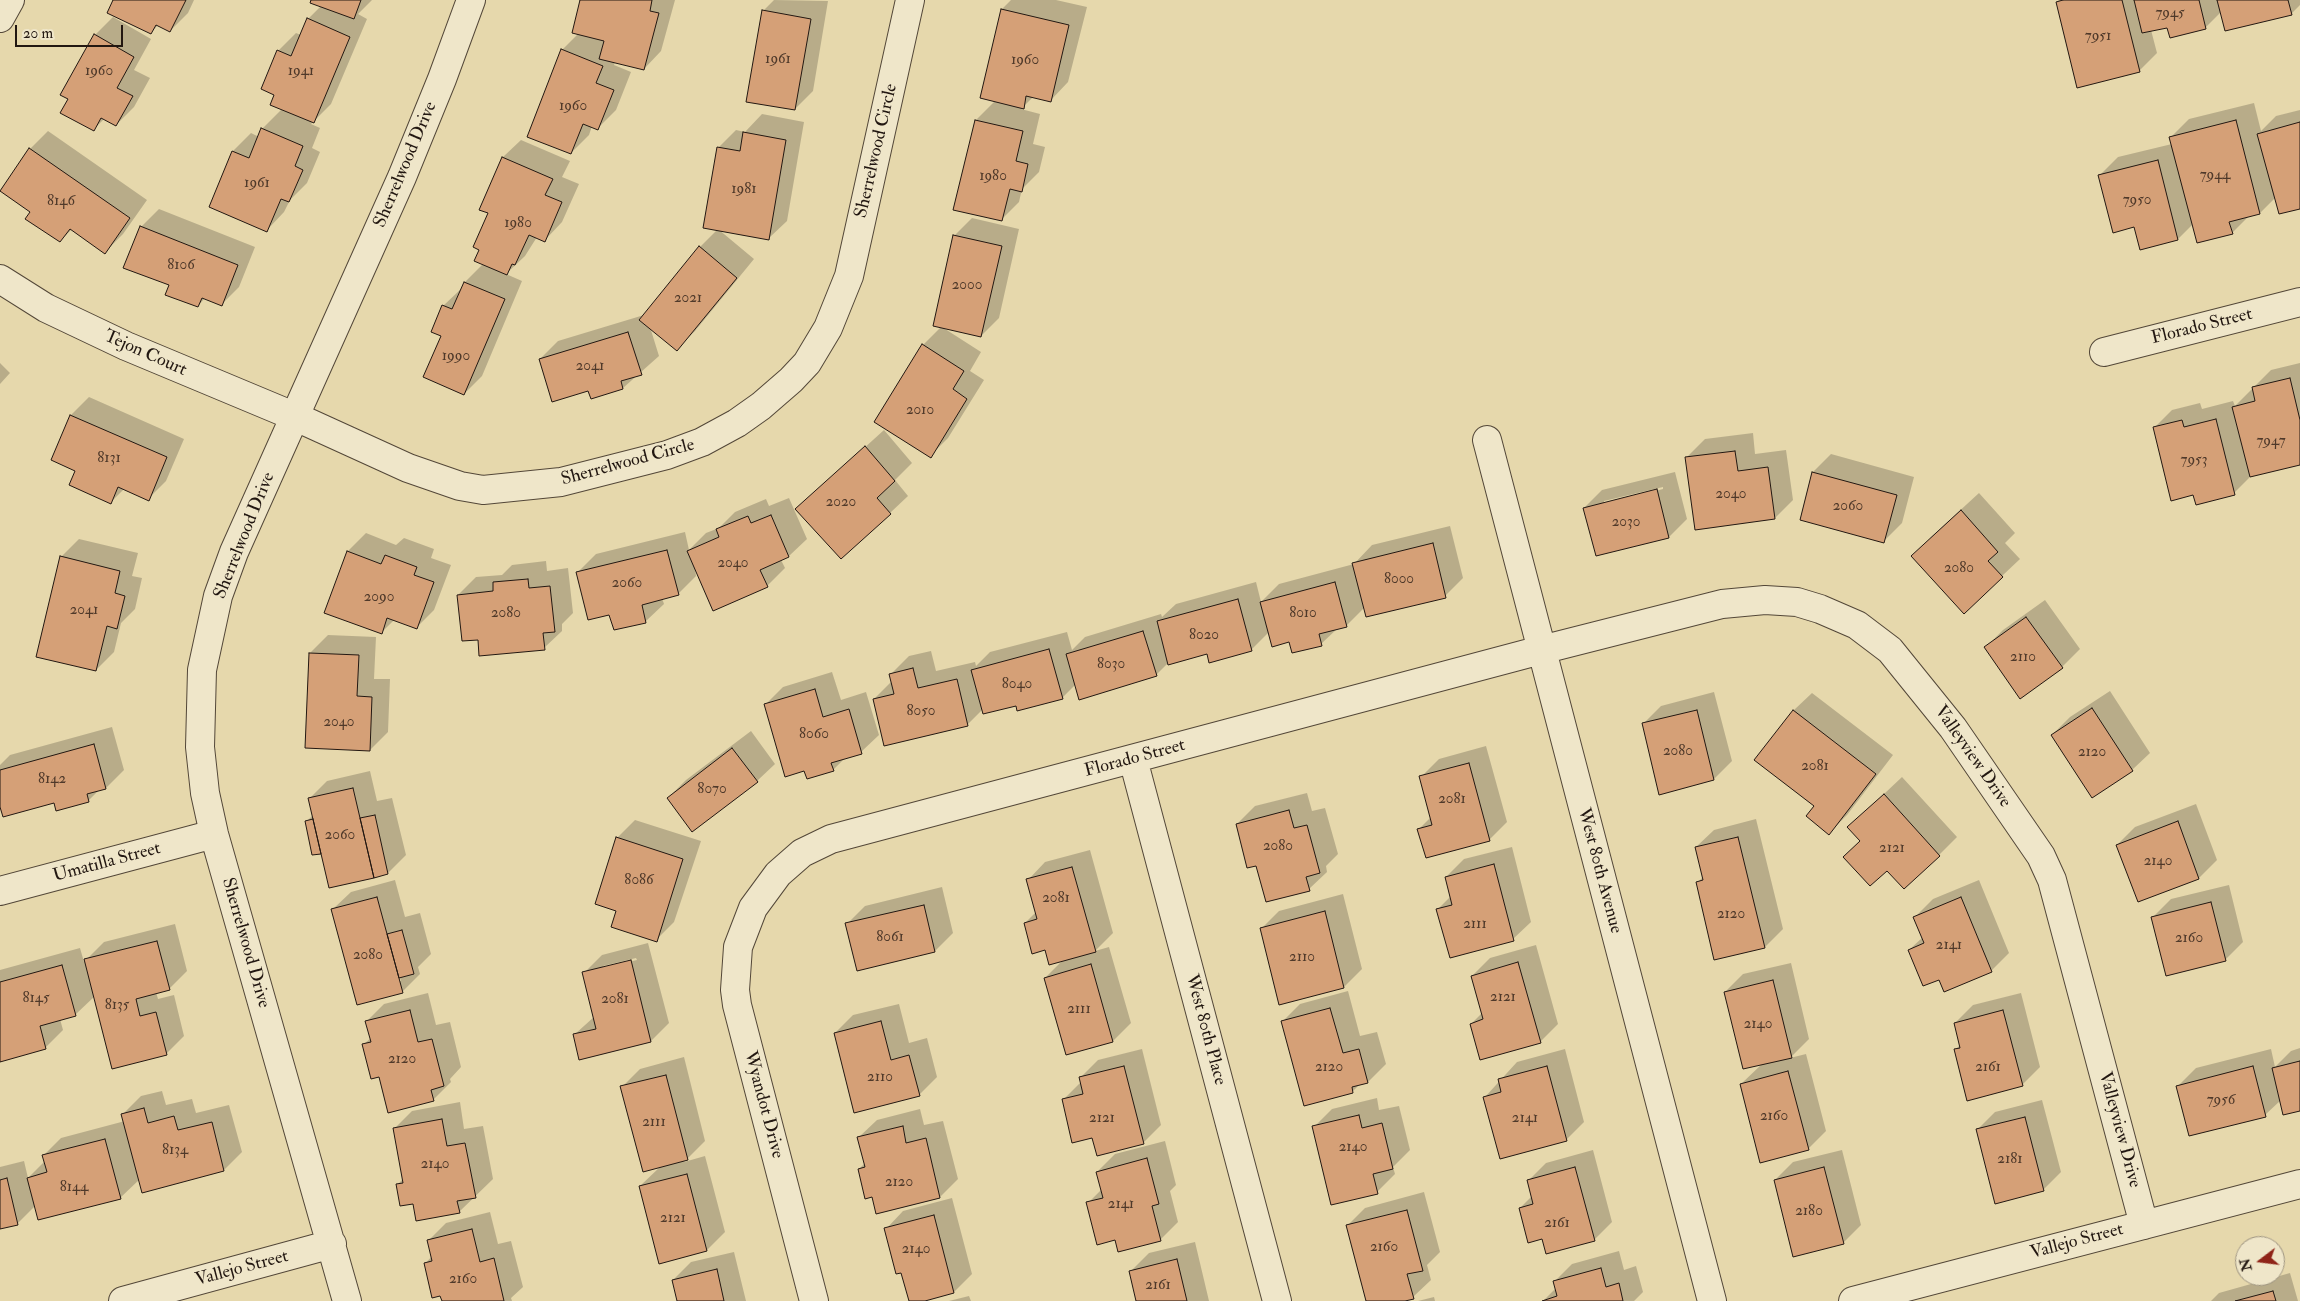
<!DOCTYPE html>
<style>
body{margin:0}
#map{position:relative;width:2300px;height:1301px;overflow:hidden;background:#e6d8ac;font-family:"IM FELL Double Pica",serif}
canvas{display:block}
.north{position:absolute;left:2235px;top:1236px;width:50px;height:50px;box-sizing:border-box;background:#efe6c9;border:1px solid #9d937f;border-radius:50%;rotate:255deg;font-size:14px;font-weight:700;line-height:20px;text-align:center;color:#221711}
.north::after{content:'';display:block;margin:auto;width:18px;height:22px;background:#8f2418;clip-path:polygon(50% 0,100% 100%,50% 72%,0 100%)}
.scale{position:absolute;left:15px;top:25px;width:108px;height:22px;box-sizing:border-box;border:2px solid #221711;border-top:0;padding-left:6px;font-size:15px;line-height:18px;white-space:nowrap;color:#221711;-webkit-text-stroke:4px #efe6c9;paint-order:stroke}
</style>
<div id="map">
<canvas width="2300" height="1301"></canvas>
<div class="north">N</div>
<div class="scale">20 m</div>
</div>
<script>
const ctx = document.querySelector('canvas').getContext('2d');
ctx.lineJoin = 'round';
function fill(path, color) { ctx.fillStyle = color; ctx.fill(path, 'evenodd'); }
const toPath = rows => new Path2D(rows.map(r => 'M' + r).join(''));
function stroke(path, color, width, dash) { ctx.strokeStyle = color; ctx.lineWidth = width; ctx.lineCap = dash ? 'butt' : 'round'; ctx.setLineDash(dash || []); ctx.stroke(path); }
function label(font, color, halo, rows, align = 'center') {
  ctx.font = font + ' "IM FELL Double Pica",serif'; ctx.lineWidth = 4.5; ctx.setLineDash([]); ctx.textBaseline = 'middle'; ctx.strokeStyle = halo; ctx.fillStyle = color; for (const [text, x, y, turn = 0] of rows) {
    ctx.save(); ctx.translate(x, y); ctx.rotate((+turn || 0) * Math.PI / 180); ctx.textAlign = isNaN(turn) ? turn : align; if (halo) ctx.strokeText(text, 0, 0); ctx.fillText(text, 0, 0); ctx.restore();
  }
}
const shadow = toPath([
 [115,0,194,0,188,13,170,31,158,25,151,33],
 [313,0,372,0,358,14,367,19,331,104,311,124,320,128,312,148,320,152,307,183,290,200,284,212,267,230,210,206,233,151,251,133,259,137,262,129,282,109,276,94,278,51,296,33,301,35,308,19,322,5],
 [582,0,675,0,661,51,644,69,615,62,614,65,631,72,616,110,598,128,592,126,589,135,571,153,562,50,579,33],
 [774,0,828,1,813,91,795,109,763,11],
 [1011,0,1056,0,1087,7,1068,82,1051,100,1034,96,1021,109,1040,114,1033,144,1045,147,1039,172,1022,189,1019,202,1001,220,976,120,996,100,981,97,1002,9],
 [2059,0,2300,0,2300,5,2291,14,2221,12,2205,28,2168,26,2151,30,2157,53,2139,71,2057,2],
 [113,17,151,39,134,70,150,78,134,107,116,125,105,118,93,130,69,99,95,35],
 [2254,103,2261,131,2276,116,2300,110,2300,207,2275,198,2260,213,2249,216,2232,233,2193,224,2178,239,2141,248,2135,226,2100,175,2118,157,2172,144,2171,137,2189,119],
 [762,114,804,122,787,221,769,238,718,229,754,259,695,331,677,349,650,327,659,356,623,388,589,389,540,359,558,341,644,315,700,247,718,229,718,148,736,130,745,132],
 [48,131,147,200,123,234,105,252,72,229,60,241,32,211,30,149],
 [521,140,570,161,562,177,579,184,562,222,545,240,537,237,525,256,506,274,522,281,482,376,464,394,442,335,443,306,462,288,465,282,484,263,480,249,503,157],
 [159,209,255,247,239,287,221,305,205,298,198,306,171,285,141,227],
 [972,218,1019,229,999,318,981,336,942,327,981,352,970,371,984,380,948,438,930,456,876,422,923,345,941,327,954,236],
 [0,363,10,373,0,384],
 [2300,363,2300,463,2252,475,2234,493,2194,494,2154,428,2172,410,2200,403,2202,409,2233,401,2235,406,2271,370],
 [89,397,184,439,166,481,148,499,124,489,111,502,77,470,53,460,71,415],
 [884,430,912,463,895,480,908,496,890,513,797,509],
 [1753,433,1755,454,1786,450,1793,500,1775,518,1687,457,1705,439],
 [1831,454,1914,477,1902,523,1884,541,1801,519,1813,472],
 [1675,472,1687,519,1669,537,1584,508,1602,490],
 [1663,487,1663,489,1604,504,1604,501],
 [1979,493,2015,533,2005,543,2020,559,2002,576,1930,538],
 [789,498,807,539,789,556,781,560,785,568,767,586,695,568,696,576,678,594,662,598,664,604,646,621,610,613,578,572,596,554,685,532,689,550,706,533,719,528,735,512,766,499,769,506],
 [1450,526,1463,578,1445,596,1365,607,1346,626,1338,628,1321,644,1290,641,1269,632,1251,650,1208,653,1168,663,1156,675,1076,684,1062,698,983,709,968,724,874,699,892,681,891,674,909,656,931,651,936,671,975,662,976,666,990,652,1067,632,1072,650,1085,637,1161,614,1162,617,1176,604,1256,582,1261,602,1279,584,1354,564,1372,545],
 [366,533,396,545,404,538,434,549,431,558,451,565,434,610,416,628,394,620,381,633,326,612,348,551],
 [79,539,138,553,132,576,142,578,135,609,121,623,114,652,96,670,61,557],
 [546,561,547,571,568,568,573,613,562,624,562,631,544,648,479,639,458,595,476,577,502,575,512,565],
 [2045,600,2080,649,2062,667,1985,648,2003,630],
 [328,635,376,637,374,679,390,679,388,732,370,750,310,653],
 [832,672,841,700,866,692,879,735,861,752,846,757,833,770,804,769,765,705,783,687],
 [2110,691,2150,753,2132,770,2052,735,2070,717],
 [1714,692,1732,761,1714,779,1643,724,1661,706],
 [1812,693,1893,755,1847,815,1829,833,1815,806,1756,760,1794,710],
 [112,727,124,770,106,788,99,790,88,801,0,803,0,765,10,755],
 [751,731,775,764,757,781,668,798,686,780],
 [1486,746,1507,822,1489,840,1419,829,1432,816,1421,777,1439,759],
 [370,771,377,801,392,798,406,855,388,873,330,886,322,852,313,854,306,822,313,815,309,799,327,781],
 [1902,777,1957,837,1939,855,1861,841,1849,827],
 [1307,793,1312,811,1325,808,1338,854,1326,866,1327,872,1309,889,1257,865,1237,824,1255,806],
 [2196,804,2217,860,2199,878,2138,901,2117,845,2135,827],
 [1756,819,1783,929,1765,947,1715,959,1697,883,1704,876,1696,847,1714,830],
 [635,820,701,841,674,922,656,940,618,910,617,838],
 [1512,847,1531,922,1513,939,1438,909,1451,896,1446,877,1464,859],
 [1090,850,1113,933,1095,951,1109,947,1131,1023,1113,1041,1045,978,1064,959,1046,948,1025,923,1036,912,1028,880,1045,862],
 [395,880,405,917,420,913,431,954,418,967,420,974,402,992,333,909,351,892],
 [398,971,401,981,398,981,396,972],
 [1979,880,2009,953,1991,971,1940,978,1909,950,1923,937,1915,917,1933,899],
 [2229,885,2243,942,2225,960,2153,917,2171,899],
 [942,887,953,933,935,951,847,924,865,906],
 [1343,894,1362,969,1344,987,1261,929,1279,911],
 [175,924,187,971,169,989,156,992,158,999,174,995,184,1036,166,1054,95,996,76,1014,60,1019,63,1030,45,1048,0,1060,0,970,80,948,84,962,104,942],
 [648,943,669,1023,651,1041,574,1035,595,1016,584,973,602,955],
 [636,958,637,960,603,968,603,966],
 [1536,945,1558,1024,1540,1042,1471,1024,1483,1012,1472,976,1490,958],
 [1791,963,1809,1039,1790,1058,1806,1054,1826,1131,1808,1149,1741,1084,1762,1064,1725,992,1743,974],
 [1348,991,1360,1036,1377,1032,1386,1064,1368,1082,1361,1083,1352,1092,1283,1021,1300,1004],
 [428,993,436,1025,450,1022,461,1067,450,1079,451,1082,433,1100,380,1075,364,1044,371,1038,366,1022,384,1004],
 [2021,993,2040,1067,2022,1085,1955,1050,1960,1045,1955,1023,1973,1005],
 [899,1004,909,1043,927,1038,937,1077,919,1095,835,1033,853,1015],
 [2300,1048,2300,1110,2281,1100,2265,1115,2178,1086,2196,1068,2271,1049,2275,1067,2291,1051],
 [1142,1049,1161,1125,1143,1143,1093,1136,1063,1100,1081,1082,1080,1078,1098,1060],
 [1565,1049,1584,1122,1566,1140,1485,1097,1517,1062],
 [684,1057,705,1141,684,1162,705,1156,725,1232,707,1250,660,1262,640,1186,661,1166,622,1087,640,1069],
 [162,1091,166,1105,192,1099,196,1113,229,1105,242,1152,224,1170,140,1179,120,1198,35,1206,17,1224,0,1228,0,1167,24,1161,28,1178,45,1161,43,1156,61,1138,125,1121,123,1114,141,1096],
 [1377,1098,1379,1110,1399,1106,1410,1150,1393,1167,1395,1174,1377,1192,1314,1127,1332,1109],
 [2042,1100,2061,1172,2043,1190,1977,1130,1995,1112],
 [460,1102,464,1129,483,1126,493,1179,459,1212,414,1202,397,1185,404,1178,394,1129,412,1111],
 [920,1109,924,1125,943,1121,958,1179,940,1197,877,1212,873,1196,859,1169,865,1163,859,1137,877,1120],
 [1165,1141,1176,1185,1170,1191,1178,1222,1160,1240,1116,1239,1088,1203,1102,1189,1097,1172,1115,1154],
 [1593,1150,1612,1222,1594,1240,1543,1238,1520,1208,1532,1196,1528,1181,1546,1163],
 [1842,1150,1861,1225,1843,1243,1775,1180,1793,1162],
 [1424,1192,1440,1252,1427,1265,1431,1280,1413,1297,1400,1301,1367,1301,1347,1226,1365,1208],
 [952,1198,972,1274,954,1292,920,1301,910,1301,902,1271,886,1229,903,1211],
 [490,1212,498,1244,511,1241,523,1287,511,1298,512,1301,443,1301,425,1264,432,1256,428,1241,446,1223],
 [1195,1242,1209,1301,1138,1301,1131,1271,1149,1253],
 [1619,1251,1624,1270,1636,1266,1643,1292,1634,1301,1543,1301,1556,1288,1554,1282,1572,1264],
 [734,1252,746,1301,678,1301,673,1280,691,1262],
 [2290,1273,2298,1301,2211,1301,2219,1293],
 [969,1296,971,1301,949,1301],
 [1434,1297,1435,1301,1418,1301]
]);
const building = toPath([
 [113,0,186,0,170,32,156,25,151,34,107,13,113,0],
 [311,0,361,0,354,19,310,3,311,0],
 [580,0,652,0,650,11,659,13,644,70,599,59,604,41,572,33,580,0],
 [2063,0,2122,0,2140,72,2077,88,2056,2,2063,0],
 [2134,0,2199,0,2206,29,2170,38,2167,28,2142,33,2134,0],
 [2217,0,2288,0,2292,15,2225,31,2217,0],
 [1001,9,1069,25,1051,102,1026,96,1024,109,980,98,1001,9],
 [762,10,811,19,795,110,746,102,762,10],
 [307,18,350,37,314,123,270,105,274,95,261,89,277,50,291,56,307,18],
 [94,34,134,57,117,88,133,96,116,126,101,118,94,131,60,113,68,99,60,95,94,34],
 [561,49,603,66,596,83,614,90,598,130,583,124,571,154,527,137,561,49],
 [975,120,1023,131,1016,161,1028,164,1022,192,1010,189,1002,221,953,210,975,120],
 [2236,120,2260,214,2229,222,2233,234,2197,243,2169,137,2236,120],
 [2300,122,2300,209,2279,214,2257,134,2300,122],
 [261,128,303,146,295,166,303,170,289,202,281,199,267,232,209,207,232,151,249,158,261,128],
 [743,132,786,140,769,240,703,228,717,147,740,151,743,132],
 [29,148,130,218,105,254,70,229,60,242,25,219,30,212,0,191,29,148],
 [502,157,553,179,545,195,562,202,545,242,529,235,515,265,512,264,507,275,474,261,479,250,473,247,488,213,479,210,502,157],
 [2158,160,2178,240,2140,250,2134,227,2113,233,2098,175,2158,160],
 [140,226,238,265,222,306,202,298,198,307,165,295,169,285,123,268,140,226],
 [953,235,1002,246,981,337,933,326,953,235],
 [699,246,737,278,677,351,639,320,699,246],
 [464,282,505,299,464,395,423,377,441,336,431,332,442,305,452,309,464,282],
 [628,332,642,375,621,381,623,389,591,399,588,391,552,402,539,359,628,332],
 [922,344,964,371,953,389,967,399,931,458,874,422,922,344],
 [2290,378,2300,420,2300,465,2250,477,2232,407,2255,401,2252,387,2290,378],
 [70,415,167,457,149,501,118,487,111,504,69,485,75,471,51,460,70,415],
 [2216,419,2235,495,2196,505,2193,495,2171,501,2153,427,2182,420,2184,427,2216,419],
 [865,446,895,481,877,498,891,514,841,559,795,509,865,446],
 [1735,451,1738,471,1768,467,1775,519,1695,530,1685,457,1735,451],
 [1812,472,1897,495,1884,543,1800,520,1812,472],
 [1657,489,1669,538,1596,556,1583,508,1657,489],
 [1961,510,1998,552,1988,561,2003,577,1964,614,1911,556,1961,510],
 [771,515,789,557,760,570,768,587,713,611,687,551,719,537,716,529,748,516,751,523,771,515],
 [1433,543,1446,598,1366,617,1352,563,1433,543],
 [667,550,679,595,642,605,646,623,614,630,609,615,588,620,576,572,667,550],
 [347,551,381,564,385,555,417,567,414,575,434,582,417,629,387,618,382,634,324,613,347,551],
 [60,556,120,571,115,593,125,596,117,629,107,626,96,671,36,657,60,556],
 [528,579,529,588,550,586,555,632,543,633,545,650,479,656,478,640,462,641,457,595,493,591,493,582,528,579],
 [1335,582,1347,627,1319,634,1322,646,1292,653,1289,642,1272,647,1260,602,1335,582],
 [1238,599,1252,651,1209,663,1207,654,1168,665,1157,621,1238,599],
 [2026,617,2063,668,2020,699,1984,647,2026,617],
 [1143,631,1157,676,1079,700,1066,654,1143,631],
 [1049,649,1063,699,1017,711,1016,706,983,714,971,670,1049,649],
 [309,653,359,655,357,696,372,697,370,751,305,748,309,653],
 [913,668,918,688,957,679,968,726,884,746,873,699,894,694,889,674,913,668],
 [815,689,823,717,849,709,862,754,831,763,834,771,807,779,804,771,785,777,764,704,815,689],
 [2092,708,2133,771,2092,798,2051,735,2092,708],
 [1697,710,1714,780,1659,795,1642,723,1697,710],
 [1793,710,1876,774,1829,835,1806,816,1814,806,1754,760,1793,710],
 [94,744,106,789,87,794,89,802,56,811,54,803,3,817,0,807,0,770,94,744],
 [732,748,758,782,692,832,667,798,732,748],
 [1469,763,1490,841,1426,858,1417,829,1432,825,1419,776,1469,763],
 [353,788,374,878,329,888,308,798,353,788],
 [1884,794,1940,856,1904,889,1887,871,1870,886,1843,857,1860,841,1847,827,1884,794],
 [1289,810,1294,828,1307,825,1320,873,1306,877,1310,891,1266,902,1256,866,1247,868,1236,824,1289,810],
 [375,815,388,874,374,878,360,818,375,815],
 [313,819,321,854,312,855,305,821,313,819],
 [2178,821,2199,879,2138,902,2116,845,2178,821],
 [616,837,683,859,657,942,611,927,616,911,595,904,616,837],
 [1738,837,1765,948,1714,960,1696,882,1703,880,1695,847,1738,837],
 [1494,864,1514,941,1450,958,1436,909,1452,905,1445,877,1494,864],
 [1072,867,1096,952,1049,965,1045,950,1032,954,1024,923,1037,919,1026,879,1072,867],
 [377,897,403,993,357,1005,331,909,377,897],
 [1961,897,1992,972,1944,992,1939,980,1923,986,1908,950,1924,943,1913,917,1961,897],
 [2211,902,2226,961,2166,976,2151,917,2211,902],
 [924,905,935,952,857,971,845,923,924,905],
 [1325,911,1344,988,1279,1005,1260,928,1325,911],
 [402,930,414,974,399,978,387,934,402,930],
 [157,941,170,990,136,999,140,1016,156,1012,167,1055,112,1069,84,959,157,941],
 [631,960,651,1042,579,1060,573,1034,596,1029,582,972,631,960],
 [1518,962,1541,1043,1480,1060,1470,1024,1483,1019,1471,976,1518,962],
 [1091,964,1113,1042,1066,1055,1044,978,1091,964],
 [62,965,76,1016,40,1026,46,1049,0,1062,0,982,62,965],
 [1773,980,1792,1058,1743,1069,1724,992,1773,980],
 [1330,1008,1343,1053,1359,1049,1368,1083,1352,1087,1353,1093,1304,1106,1281,1021,1330,1008],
 [410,1010,418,1042,432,1039,444,1086,431,1090,434,1101,388,1113,379,1077,371,1079,362,1044,371,1042,365,1021,410,1010],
 [2003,1010,2023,1086,1967,1101,1954,1049,1960,1048,1954,1023,2003,1010],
 [881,1021,891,1060,909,1055,920,1096,854,1113,834,1033,881,1021],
 [2300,1061,2300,1111,2283,1115,2272,1068,2300,1061],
 [1124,1066,1144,1144,1097,1156,1092,1138,1072,1143,1062,1099,1083,1094,1079,1077,1124,1066],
 [1547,1066,1567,1141,1500,1159,1483,1097,1501,1092,1498,1079,1547,1066],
 [2253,1066,2266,1117,2189,1136,2176,1086,2253,1066],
 [1788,1071,1809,1150,1760,1163,1740,1084,1788,1071],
 [666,1075,688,1160,643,1172,620,1086,666,1075],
 [144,1108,148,1123,174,1116,178,1130,212,1122,224,1171,142,1193,121,1114,144,1108],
 [1359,1115,1362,1128,1382,1123,1393,1169,1373,1174,1378,1194,1331,1205,1312,1126,1359,1115],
 [2025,1117,2044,1191,1995,1204,1976,1129,2025,1117],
 [442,1119,447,1146,465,1143,476,1198,457,1201,460,1213,416,1221,413,1204,400,1206,396,1184,403,1183,393,1128,442,1119],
 [903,1126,906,1143,926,1138,940,1198,876,1214,872,1197,865,1199,858,1169,865,1167,857,1137,903,1126],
 [105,1139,121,1199,38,1220,27,1178,47,1172,42,1155,105,1139],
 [1147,1158,1159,1204,1152,1206,1161,1241,1118,1252,1115,1240,1097,1245,1086,1202,1103,1198,1096,1172,1147,1158],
 [1575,1167,1595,1241,1546,1254,1542,1239,1528,1243,1519,1208,1533,1204,1527,1180,1575,1167],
 [1824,1167,1844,1244,1793,1257,1774,1180,1824,1167],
 [687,1174,707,1251,659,1264,639,1186,687,1174],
 [7,1178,18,1225,0,1229,0,1180,7,1178],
 [1407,1210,1423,1271,1407,1274,1414,1299,1405,1301,1366,1301,1346,1225,1407,1210],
 [934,1215,954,1293,925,1301,909,1301,901,1273,896,1274,884,1228,934,1215],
 [472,1229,480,1262,494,1258,504,1301,442,1301,440,1296,432,1298,424,1263,432,1261,427,1240,472,1229],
 [1177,1259,1187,1301,1136,1301,1129,1271,1177,1259],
 [1601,1268,1606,1287,1619,1283,1623,1301,1542,1301,1557,1296,1553,1281,1601,1268],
 [717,1269,724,1301,677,1301,672,1280,717,1269],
 [2273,1291,2276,1301,2235,1301,2273,1291]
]);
const street = toPath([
 [0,18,10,0],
 [0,279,46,308,126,346,296,417,408,468,460,486,483,490,561,482,667,455,702,442,737,423,761,406,791,380,807,363,828,328,849,276,910,0],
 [2104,352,2300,302],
 [1487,440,1712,1301],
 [1133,759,1277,1301],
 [0,891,214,834],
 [123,1301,332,1244],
 [347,1301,214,834,205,793,200,747,202,670,218,596,234,552,402,177,442,79,471,0],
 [814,1301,737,1005,735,990,738,947,753,908,778,874,802,853,831,839,1541,650,1722,604,1765,600,1797,602,1820,609,1857,625,1890,650,1953,728,2041,856,2052,880,2144,1225],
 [1853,1301,2300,1184]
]);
const numberNames = [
 ["7945",2170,14],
 ["7951",2098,37],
 ["1961",778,60],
 ["1960",1025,61],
 ["1960",99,72],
 ["1941",301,72],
 ["1960",573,107],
 ["7944",2215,176],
 ["1980",993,177],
 ["1961",257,184],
 ["1981",744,190],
 ["7950",2137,201],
 ["8146",61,202],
 ["1980",518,224],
 ["8106",181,266],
 ["2000",967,286],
 ["2021",688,299],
 ["1990",456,357],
 ["2041",590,367],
 ["2010",920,411],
 ["7947",2271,442],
 ["8131",109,459],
 ["7953",2194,461],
 ["2040",1731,495],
 ["2020",841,503],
 ["2060",1848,507],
 ["2030",1626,523],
 ["2040",733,564],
 ["2080",1959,569],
 ["8000",1399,580],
 ["2060",627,584],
 ["2090",379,598],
 ["2041",84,611],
 ["2080",506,614],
 ["8010",1303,614],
 ["8020",1204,636],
 ["2110",2023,658],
 ["8030",1111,665],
 ["8040",1017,685],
 ["8050",921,712],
 ["2040",339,723],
 ["8060",814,735],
 ["2080",1678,752],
 ["2120",2092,753],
 ["2081",1815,767],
 ["8142",52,780],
 ["8070",712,790],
 ["2081",1452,800],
 ["2060",340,836],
 ["2080",1278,847],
 ["2121",1892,849],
 ["2140",2158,862],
 ["8086",639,881],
 ["2081",1056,899],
 ["2120",1731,915],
 ["2111",1475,925],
 ["8061",890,938],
 ["2160",2189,939],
 ["2141",1949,946],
 ["2080",368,956],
 ["2110",1302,958],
 ["2121",1503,998],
 ["8145",36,999],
 ["2081",615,1000],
 ["8135",117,1006],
 ["2111",1079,1010],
 ["2140",1758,1025],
 ["2120",402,1060],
 ["2120",1329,1068],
 ["2161",1988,1068],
 ["2110",880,1078],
 ["7956",2221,1101],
 ["2160",1774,1117],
 ["2121",1102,1119],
 ["2141",1525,1119],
 ["2111",654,1123],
 ["2140",1353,1148],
 ["8134",175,1151],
 ["2181",2010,1160],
 ["2140",435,1165],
 ["2120",899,1183],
 ["8144",74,1188],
 ["2141",1121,1205],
 ["2180",1809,1212],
 ["2121",673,1219],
 ["2161",1557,1224],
 ["2160",1384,1248],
 ["2140",916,1250],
 ["2160",463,1280],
 ["2161",1158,1286]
];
const streetNames = [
 ["Sherrelwood Circle",877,151,-77],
 ["Sherrelwood Drive",406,165,-67],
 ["Florado Street",2202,327,-14],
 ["Tejon Court",145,354,24],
 ["Sherrelwood Circle",628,463,-15],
 ["Sherrelwood Drive",245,536,-68],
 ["Valleyview Drive",1972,757,55],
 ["Florado Street",1135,759,-15],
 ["Umatilla Street",107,863,-15],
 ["West 80th Avenue",1599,871,75],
 ["Sherrelwood Drive",245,943,74],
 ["West 80th Place",1205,1030,75],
 ["Wyandot Drive",763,1105,75],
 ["Valleyview Drive",2119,1130,75],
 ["Vallejo Street",2077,1242,-15],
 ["Vallejo Street",242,1269,-15]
];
fill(shadow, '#0003');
fill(building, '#d5a077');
stroke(building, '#221711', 1);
stroke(street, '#534738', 30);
stroke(street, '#efe6c9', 28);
label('15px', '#4f392a', null, numberNames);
label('18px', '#221711', '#efe6c9', streetNames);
</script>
